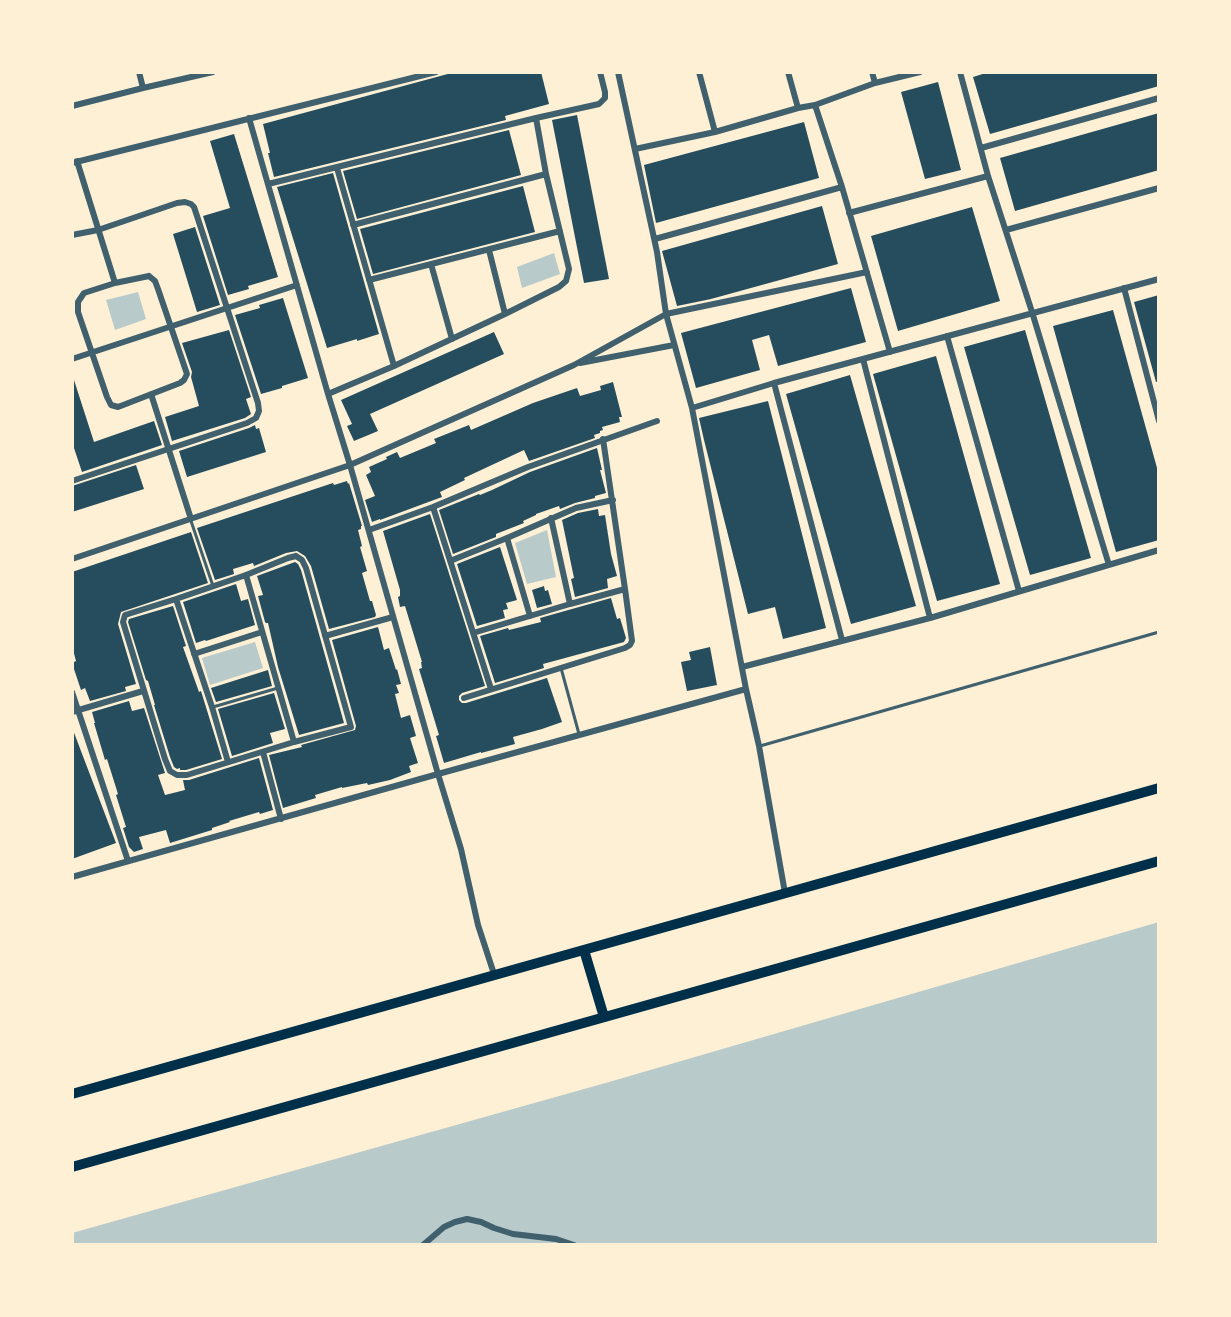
<!DOCTYPE html>
<style>
body{margin:0}
#map{position:relative;width:1231px;height:1317px;overflow:hidden;background:#fdf0d5;font-family:"Noto Sans",sans-serif}
canvas{display:block}
.frame{position:absolute;inset:0;border:74px solid #fdf0d5;pointer-events:none}
</style>
<div id="map">
<canvas width="1231" height="1317"></canvas>
<div class="frame"></div>
</div>
<script>
const ctx = document.querySelector('canvas').getContext('2d');
ctx.lineJoin = 'round';
function fill(path, color) { ctx.fillStyle = color; ctx.fill(path, 'evenodd'); }
const toPath = rows => new Path2D(rows.map(r => 'M' + r).join(''));
function stroke(path, color, width, dash) { ctx.strokeStyle = color; ctx.lineWidth = width; ctx.lineCap = dash ? 'butt' : 'round'; ctx.setLineDash(dash || []); ctx.stroke(path); }
const green = toPath([
 [554,253,560,274,522,288,517,267],
 [138,292,146,319,115,330,106,300],
 [547,530,556,577,527,584,515,543],
 [255,642,263,668,210,685,202,658],
 [1159,922,1159,1245,72,1245,72,1233,609,1082]
]);
const building = toPath([
 [455,72,541,72,549,104,505,116,506,120,274,177,268,153,270,153,263,124],
 [989,72,1159,72,1159,86,990,134,973,77],
 [938,82,961,170,925,179,901,92],
 [1159,113,1159,170,1015,211,1000,158],
 [577,115,609,279,584,283,552,120],
 [804,122,819,178,656,223,644,165],
 [509,130,521,175,357,219,343,171],
 [234,134,278,277,248,286,249,289,228,295,203,216,230,208,210,141],
 [333,173,379,334,357,341,357,339,327,348,277,187],
 [523,186,535,232,373,274,360,229],
 [822,206,838,264,711,299,677,306,662,251],
 [972,207,1000,301,898,331,871,236],
 [195,227,220,305,197,312,173,234],
 [851,288,866,342,778,366,769,335,752,340,760,370,696,388,681,333],
 [1159,295,1159,381,1156,382,1134,302],
 [283,298,308,378,282,386,282,388,261,394,235,315,260,308,259,305],
 [1113,310,1159,475,1159,540,1116,552,1053,326],
 [229,330,251,397,246,399,251,414,245,418,172,441,165,417,199,406,191,377,192,372,182,343],
 [1025,330,1091,558,1030,575,964,347],
 [494,332,504,354,370,414,378,431,354,441,347,426,352,424,341,400],
 [936,356,1000,584,937,601,873,374],
 [850,375,916,606,851,624,786,394],
 [72,380,74,380,94,442,154,421,162,445,82,472,72,442],
 [613,382,622,417,619,417,620,422,602,427,603,430,600,431,600,433,594,435,595,438,529,461,524,450,464,478,465,480,440,492,442,497,380,520,380,519,372,522,365,500,375,496,366,475,371,472,369,467,387,459,386,457,397,452,400,458,436,443,434,439,469,425,471,430,533,403,577,388,580,396,601,390,600,386],
 [768,401,826,628,783,639,775,607,748,614,704,440,699,418],
 [255,425,256,429,259,428,266,452,187,477,179,451,249,428],
 [597,448,602,470,600,470,606,493,595,496,595,498,575,503,560,509,559,506,536,514,536,515,523,521,524,523,496,534,496,537,453,554,439,510,479,494,480,495,492,490,530,472],
 [136,465,144,489,72,512,72,486],
 [347,481,348,484,349,483,362,526,361,526,361,529,358,530,362,546,360,547,367,571,362,573,370,601,372,601,376,615,375,617,329,629,311,566,305,556,297,551,286,553,254,566,253,563,233,569,234,574,215,580,197,528,333,483,334,485],
 [598,509,599,516,605,515,611,554,617,576,607,579,608,588,575,597,571,579,574,578,562,520,578,513],
 [430,514,485,686,462,693,459,696,459,700,462,703,466,703,547,678,562,722,542,729,513,737,515,744,481,753,481,752,444,763,436,736,439,735,419,669,422,668,421,662,422,662,405,606,400,607,398,597,400,596,400,590,383,531],
 [191,532,208,583,121,612,118,624,136,684,125,687,126,691,90,701,85,688,81,690,72,663,76,661,72,646,72,572],
 [500,547,517,600,506,603,508,609,503,610,505,618,477,626,457,564],
 [295,562,298,564,301,570,344,723,299,735,278,667,268,623,266,623,265,622,258,596,263,595,257,576],
 [236,584,241,601,248,599,255,625,206,641,205,640,196,643,183,602],
 [544,586,545,591,548,590,552,604,537,608,532,590],
 [611,598,617,619,620,618,626,638,624,642,543,664,544,668,495,683,480,636,508,628,509,630,541,622,540,618],
 [173,606,186,646,183,647,199,692,201,691,222,759,186,770,180,770,180,768,177,769,174,767,170,757,154,705,155,705,148,681,146,680,128,622,129,619],
 [378,627,384,650,389,648,396,670,397,669,401,684,396,685,399,693,395,694,401,718,410,715,416,736,410,738,418,763,409,766,411,772,390,780,368,785,367,783,342,788,342,787,315,795,316,798,283,808,269,755,302,747,301,745,355,730,356,726,332,640],
 [710,647,717,685,687,691,681,662,691,660,689,652],
 [268,670,272,686,216,702,211,688],
 [274,693,285,729,270,733,273,743,232,756,218,709],
 [129,701,132,711,144,708,165,773,158,775,165,795,185,790,183,780,189,780,259,758,273,810,260,814,259,812,229,821,230,822,212,828,212,830,170,843,166,830,139,837,143,849,134,852,129,847,123,828,126,827,116,795,118,794,107,759,105,760,94,723,95,723,92,712],
 [72,730,73,730,116,843,72,859]
]);
const service = toPath([
 [191,521,213,586],
 [561,668,579,734],
 [213,707,278,688],
 [760,746,1159,632]
]);
const minor = toPath([
 [139,72,143,88],
 [618,72,657,252,666,314,692,408,746,689,759,746,785,893],
 [699,72,715,132],
 [788,72,798,108],
 [872,72,875,83],
 [960,72,988,176,1032,312,1109,565],
 [815,105,842,187,890,352],
 [72,106,143,88,213,72],
 [249,118,328,394,350,465,438,774,461,849,478,925,494,974],
 [981,148,1159,98],
 [635,149,715,132,798,108,815,105,875,83,920,72],
 [77,161,115,283],
 [72,163,436,72],
 [337,168,394,366],
 [268,184,536,118,599,104,605,98,605,92,600,72],
 [849,213,988,176],
 [353,225,546,174],
 [1006,230,1159,188],
 [72,235,98,230,177,203,185,202,191,204,194,207,197,216,258,403,259,411,256,418,247,423,72,481],
 [655,239,842,187],
 [489,250,505,314],
 [431,264,452,339],
 [149,276,155,281,158,289,187,374,184,380,180,383,118,407,111,405,107,397,78,312,78,302,84,293,115,283,149,276],
 [369,280,560,231],
 [1124,288,1159,421],
 [947,336,1019,591],
 [72,359,297,285],
 [863,359,930,618],
 [580,363,674,345],
 [774,383,842,640],
 [151,394,191,519],
 [328,394,394,366,505,314,559,287,566,281,569,269,546,174,536,118],
 [692,408,774,383,1159,279],
 [433,507,491,689],
 [551,518,570,604],
 [369,530,433,507,528,467,657,421],
 [507,538,530,616],
 [296,556,302,560,306,568,351,727,294,742,187,775,177,775,170,771,165,759,123,622,125,615,176,599,246,575,288,558,296,556],
 [72,559,350,465,574,365,666,314,867,272],
 [450,561,507,538,576,508,613,500],
 [246,575,294,742],
 [176,599,212,707,228,762],
 [473,633,570,604,625,589],
 [325,636,393,617],
 [194,654,262,632],
 [742,667,930,618,1159,550],
 [72,692,128,861],
 [464,698,625,648,630,645,632,641,625,589,603,439],
 [72,712,143,691],
 [263,752,281,819],
 [72,877,438,774,746,689],
 [423,1245,444,1227,455,1222,467,1219,481,1222,494,1228,513,1234,556,1239,574,1245]
]);
const trunk = toPath([
 [584,950,604,1017],
 [72,1094,1159,788],
 [72,1167,1159,861]
]);
fill(green, '#b9caca');
fill(building, '#264d5e');
stroke(service, '#3f606c', 3);
stroke(minor, '#3f606c', 6);
stroke(trunk, '#003049', 10);
</script>
